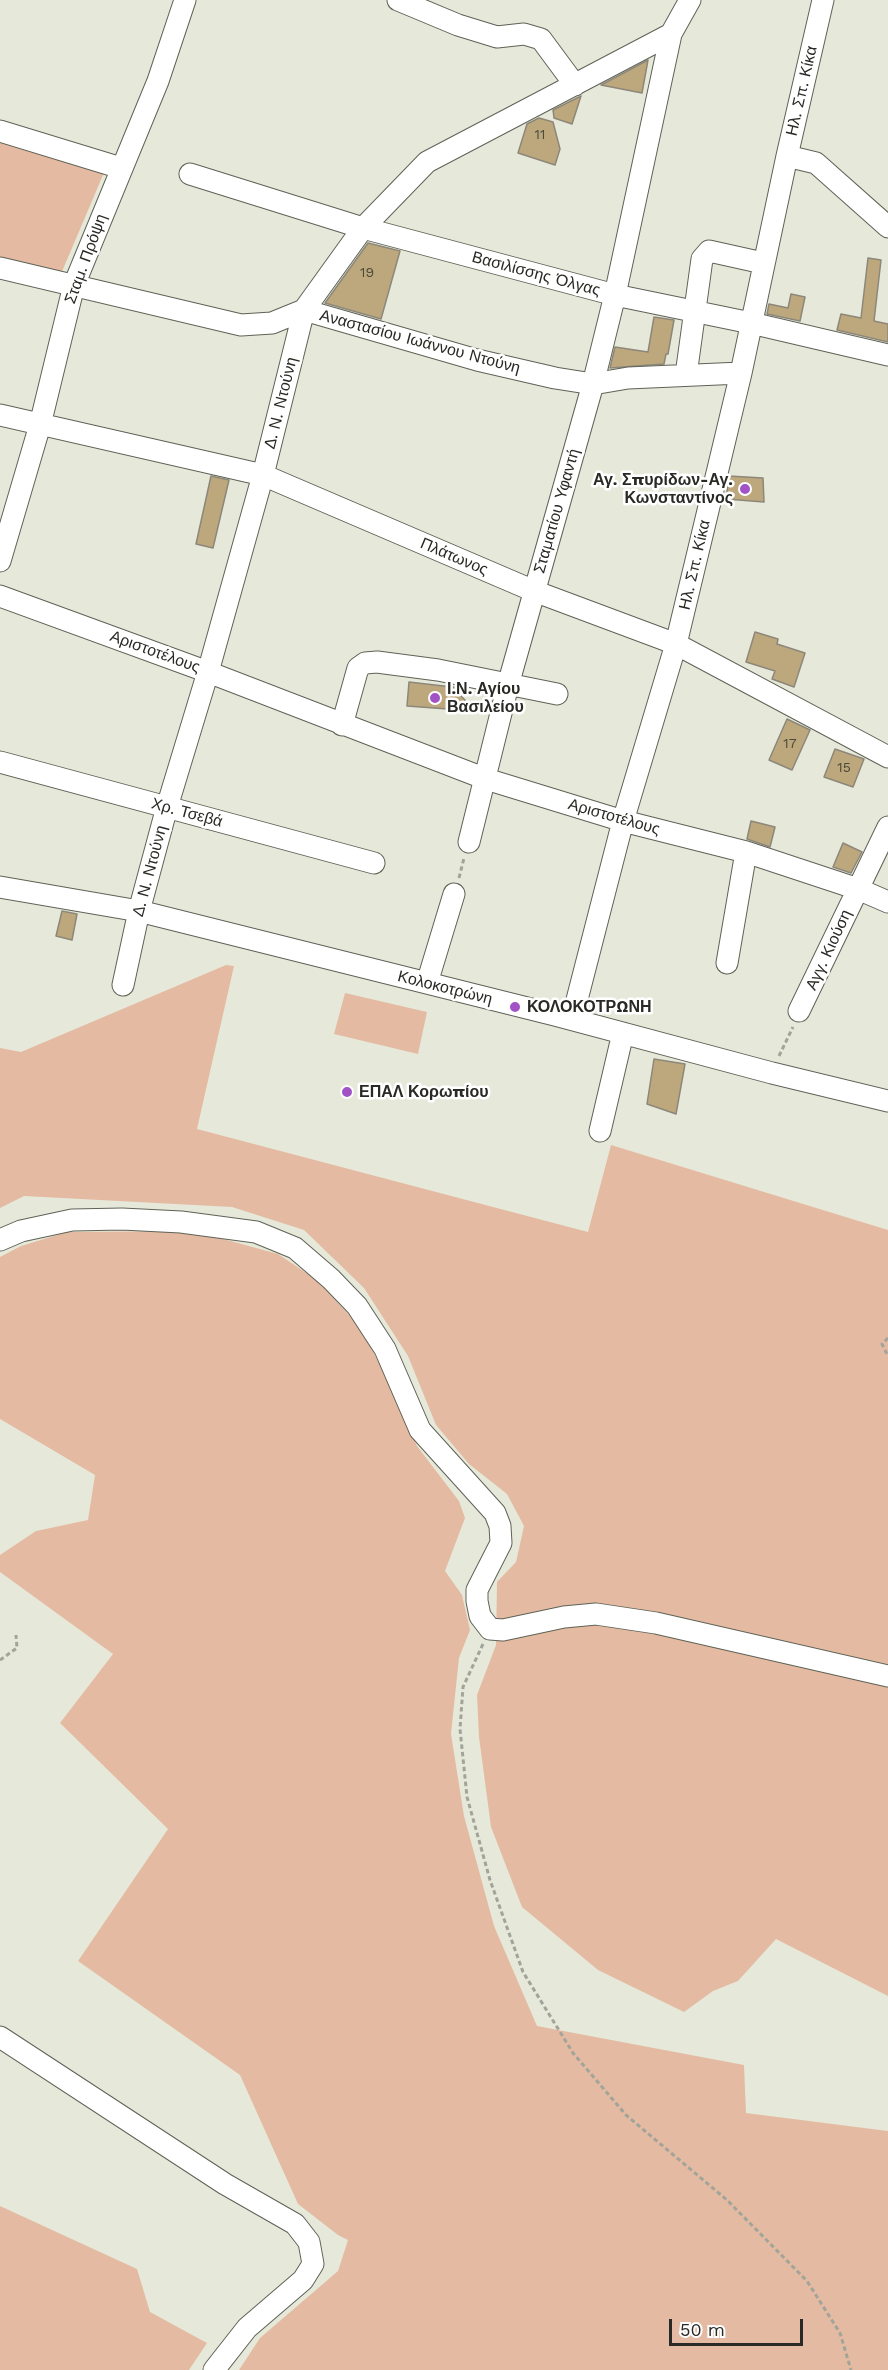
<!DOCTYPE html>
<meta charset="utf-8">
<style>
body{margin:0}
#map{position:relative;width:888px;height:2370px;overflow:hidden;background:#e6e9da;font-family:"Work Sans",sans-serif}
canvas{display:block}
.scale{position:absolute;left:669px;top:2319px;width:134px;height:27px;box-sizing:border-box;border:3px solid #292a25;border-top:0;padding-left:8px;font-size:18px;line-height:21px;white-space:nowrap;color:#292a25;-webkit-text-stroke:4px #fff;paint-order:stroke}
</style>
<div id="map">
<canvas width="888" height="2370"></canvas>
<div class="scale">50 m</div>
</div>
<script>
const ctx = document.querySelector('canvas').getContext('2d');
ctx.lineJoin = 'round';
function fill(path, color) { ctx.fillStyle = color; ctx.fill(path, 'evenodd'); }
const toPath = rows => new Path2D(rows.map(r => 'M' + r).join(''));
function stroke(path, color, width, dash) { ctx.strokeStyle = color; ctx.lineWidth = width; ctx.lineCap = dash ? 'butt' : 'round'; ctx.setLineDash(dash || []); ctx.stroke(path); }
function label(font, color, halo, rows, align = 'center') {
  ctx.font = font + ' "Work Sans",sans-serif'; ctx.lineWidth = 5; ctx.setLineDash([]); ctx.textBaseline = 'middle'; ctx.strokeStyle = halo; ctx.fillStyle = color; for (const [text, x, y, turn = 0] of rows) {
    ctx.save(); ctx.translate(x, y); ctx.rotate((+turn || 0) * Math.PI / 180); ctx.textAlign = isNaN(turn) ? turn : align; if (halo) ctx.strokeText(text, 0, 0); ctx.fillText(text, 0, 0); ctx.restore();
  }
}
const green = toPath([
 [0,141,106,168,58,281,0,268],
 [226,965,234,966,197,1129,588,1232,611,1145,888,1230,888,1996,776,1939,738,1981,713,1991,684,2012,598,1970,522,1907,491,1827,479,1737,477,1695,496,1645,497,1582,516,1562,524,1526,507,1494,469,1464,436,1425,408,1356,364,1288,304,1230,232,1207,24,1196,0,1208,0,1048,21,1052],
 [345,993,427,1012,418,1054,334,1034],
 [194,1231,278,1254,317,1280,360,1327,391,1386,417,1446,459,1501,465,1518,445,1571,462,1595,470,1630,459,1658,451,1734,464,1816,494,1926,537,2026,744,2065,746,2113,888,2131,888,2370,239,2370,260,2338,338,2271,348,2240,338,2235,298,2204,240,2075,78,1961,168,1829,60,1723,113,1654,0,1572,0,1555,36,1531,88,1520,95,1475,0,1419,0,1257,21,1246,67,1232],
 [0,2206,137,2269,150,2312,207,2343,189,2370,0,2370]
]);
const building = toPath([
 [648,60,642,93,601,85,648,60],
 [581,96,572,124,554,118,553,110,581,96],
 [539,118,553,122,560,149,555,165,518,153,527,124,539,118],
 [368,243,400,251,381,319,325,303,368,243],
 [868,258,881,260,874,321,888,324,888,342,837,330,841,314,861,318,868,258],
 [791,294,805,297,800,321,767,314,769,304,788,308,791,294],
 [654,317,674,320,668,354,666,354,664,364,610,368,615,347,648,352,654,317],
 [211,476,229,480,213,548,196,544,211,476],
 [729,476,763,478,764,502,726,499,729,476],
 [755,632,778,639,777,644,805,653,794,687,772,679,775,671,746,662,755,632],
 [409,682,461,688,461,696,465,700,465,706,461,710,407,706,409,682],
 [787,719,810,730,792,770,769,760,787,719],
 [835,749,864,759,853,787,824,777,835,749],
 [751,821,775,827,770,847,747,839,751,821],
 [843,843,862,852,851,873,833,867,843,843],
 [62,911,77,914,72,940,56,936,62,911],
 [654,1059,685,1064,676,1114,647,1104,654,1059]
]);
const path = toPath([
 [459,878,464,858],
 [779,1056,793,1027],
 [888,1338,882,1344,888,1356],
 [483,1644,463,1687,460,1729,467,1797,490,1880,523,1972,573,2053,626,2115,727,2200,807,2281,840,2333,851,2370],
 [0,1660,17,1648,16,1635]
]);
const minor = toPath([
 [398,0,458,25,497,37,524,34,541,39,575,85],
 [0,131,121,168],
 [787,156,816,163,888,227],
 [190,174,363,228,615,295,751,323,888,355],
 [0,268,241,325,272,323,304,310,477,360,555,378,593,384,628,378,741,373],
 [686,375,702,259,709,251,763,263],
 [0,415,263,475,534,591,676,644,888,757],
 [0,561,40,425,74,285,158,81,185,0],
 [0,596,208,672,486,779,623,821,746,852,858,889,888,902],
 [342,725,358,668,365,663,377,662,438,670,557,694],
 [0,762,374,863],
 [469,842,508,685,593,384,615,295,671,34],
 [0,887,139,911,555,1015,772,1073,888,1101],
 [727,963,746,852],
 [427,983,454,894],
 [123,985,139,911,167,807,208,672,263,475,304,310,363,228,427,162,671,34,690,0],
 [799,1011,888,827],
 [572,1019,623,821,676,644,741,373,787,156,823,0],
 [600,1131,623,1033],
 [0,1240,21,1231,72,1220,122,1219,181,1222,256,1232,295,1248,331,1279,357,1306,385,1349,420,1430,495,1513,500,1526,501,1543,477,1590,477,1601,480,1616,490,1629,503,1630,564,1617,596,1614,656,1623,888,1676],
 [0,2037,225,2184,295,2224,309,2242,313,2264,303,2280,247,2328,214,2370]
]);
const markers = [
 [745,489,6,"#a153c5"],
 [435,698,6,"#a153c5"],
 [515,1007,6,"#a153c5"],
 [347,1092,6,"#a153c5"]
];
const numberNames = [
 ["11",540,135],
 ["19",367,273],
 ["17",790,744],
 ["15",844,768]
];
const streetNames = [
 ["Ηλ. Σπ. Κίκα",802,91,-77],
 ["Σταμ. Πρόψη",86,259,-70],
 ["Βασιλίσσης Όλγας",536,274,15],
 ["Αναστασίου Ιωάννου Ντούνη",420,342,15],
 ["Δ. Ν. Ντούνη",281,403,-76],
 ["Σταματίου Υφαντή",557,511,-74],
 ["Πλάτωνος",454,557,23],
 ["Ηλ. Σπ. Κίκα",695,565,-77],
 ["Αριστοτέλους",155,652,20],
 ["Χρ. Τσεβά",187,813,15],
 ["Αριστοτέλους",614,817,16],
 ["Δ. Ν. Ντούνη",150,871,-75],
 ["Αγγ. Κιούση",829,950,-65],
 ["Κολοκοτρώνη",445,988,14]
];
const poiNames = [
 ["Αγ. Σπυρίδων-Αγ.",733,480,"right"],
 ["Κωνσταντίνος",733,498,"right"],
 ["Ι.Ν. Αγίου",447,689],
 ["Βασιλείου",447,707],
 ["ΚΟΛΟΚΟΤΡΩΝΗ",527,1007],
 ["ΕΠΑΛ Κορωπίου",359,1092]
];
fill(green, '#e4bba2');
fill(building, '#bda87d');
stroke(building, '#8d877a', 1.5);
stroke(minor, '#5f6256', 23);
stroke(path, '#a2a499', 3, [4.5, 3]);
stroke(minor, '#fff', 21);
for (const [x, y, r, color] of markers) { const dot = new Path2D(); dot.arc(x, y, r, 0, 2 * Math.PI); ctx.fillStyle = color; ctx.fill(dot); stroke(dot, '#fff', 2); }
label('14px', '#4e4a3b', null, numberNames);
label('16px', '#292a25', '#fff', streetNames);
label('bold 16px', '#292a25', '#fff', poiNames, 'left');
</script>
